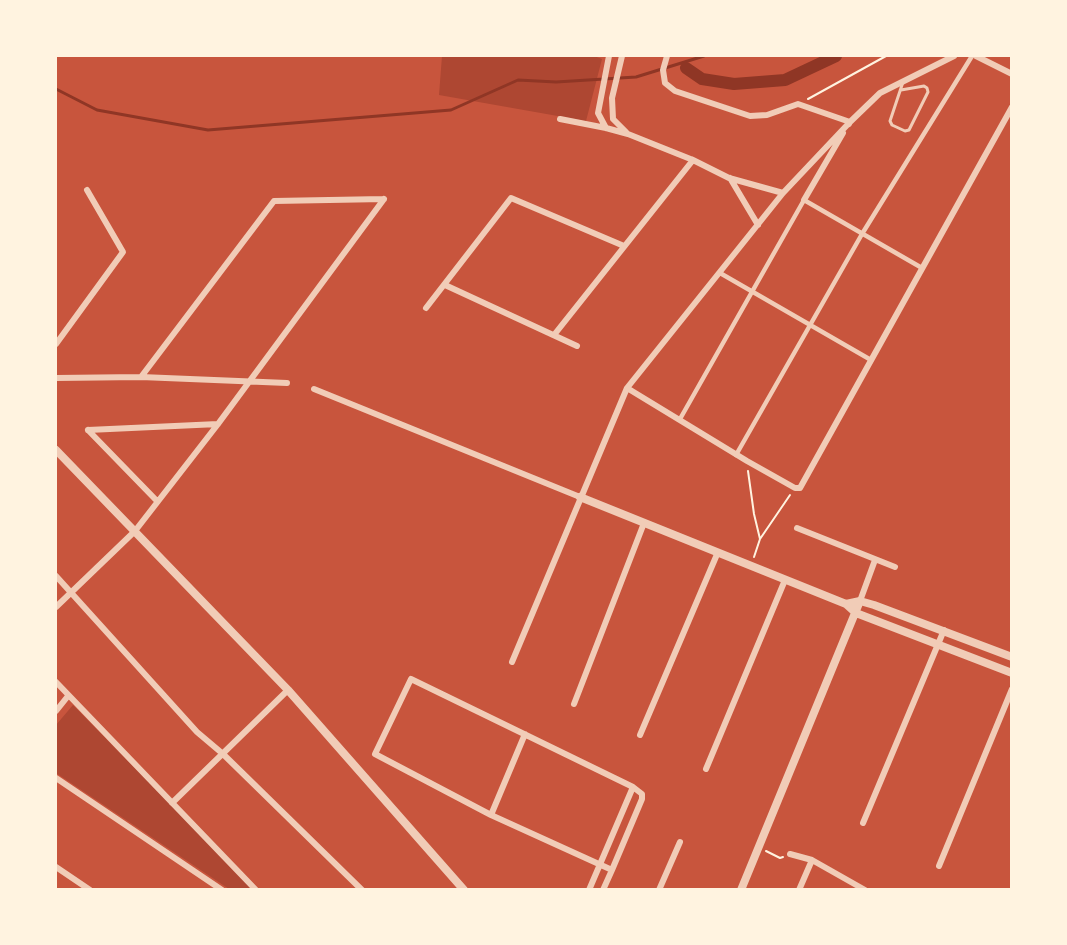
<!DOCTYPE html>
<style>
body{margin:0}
#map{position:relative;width:1067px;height:945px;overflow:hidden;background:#c8553d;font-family:Arial,sans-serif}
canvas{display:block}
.frame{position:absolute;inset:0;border:57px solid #fff3e0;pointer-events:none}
</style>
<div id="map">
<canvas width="1067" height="945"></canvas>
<div class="frame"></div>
</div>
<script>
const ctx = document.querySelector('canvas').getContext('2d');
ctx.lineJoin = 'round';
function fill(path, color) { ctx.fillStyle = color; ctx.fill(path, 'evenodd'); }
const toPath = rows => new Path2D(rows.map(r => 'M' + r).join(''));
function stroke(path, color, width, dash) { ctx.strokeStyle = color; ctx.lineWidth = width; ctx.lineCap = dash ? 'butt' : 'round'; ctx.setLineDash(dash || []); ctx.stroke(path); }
const green = toPath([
 [442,56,594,56,602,59,586,121,439,95],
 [73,705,253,889,229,889,56,773,56,725]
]);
const stream = toPath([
 [56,89,97,110,208,130,451,110,518,80,556,82,636,77,704,56]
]);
const canal = toPath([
 [686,68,702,79,734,84,785,80,836,56]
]);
const path = toPath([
 [808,99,886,56],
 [748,471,754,514,760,539],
 [754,557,760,539,790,495],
 [766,851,780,858,783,857]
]);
const service = toPath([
 [901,90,924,86,927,88,928,92,909,130,905,131,892,125,890,121,903,82]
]);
const pedestrian = toPath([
 [720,273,871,360],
 [680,419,804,200,922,268],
 [736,455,862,234,972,56]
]);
const minor = toPath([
 [622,56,612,98,613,119,626,132],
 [667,56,663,70,665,83,675,91,750,116,767,115,798,104,850,122,849,124],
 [976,56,1012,74],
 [560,119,606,128,628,134,693,160,729,178,783,193],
 [606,128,598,113,609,56],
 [730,178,758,225],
 [804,200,843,133],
 [445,285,577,346],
 [426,308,511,198,624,246],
 [554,335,693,160],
 [56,344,123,252,87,190],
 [141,377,274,201,384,199],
 [56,378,141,377,287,383],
 [627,388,747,461,795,488,800,488,1012,107],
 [314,389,580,497],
 [88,430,218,424],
 [88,430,157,501],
 [797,528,895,567],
 [56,576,197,732,223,754,362,890],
 [860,601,875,560],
 [56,607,135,531,218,424,384,199],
 [512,662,627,388,783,193,850,122,880,93,954,56],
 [56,682,256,890],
 [574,704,644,523],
 [56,711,68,696],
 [640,735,718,552],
 [706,769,785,580],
 [56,778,222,890],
 [172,803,288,690],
 [491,815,525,734],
 [863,823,944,630],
 [790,854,812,860,865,890],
 [939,866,1012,689],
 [56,867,90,890],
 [589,890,633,787],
 [603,890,612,870,642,799,642,794,633,787,411,679,375,754,491,815,612,870],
 [659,890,680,842],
 [799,890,812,860]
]);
const tertiary = toPath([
 [56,450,288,690,464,890],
 [580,497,846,604,856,613,1012,673],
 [846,604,860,601,874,605,1012,657],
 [741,890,860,601]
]);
fill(green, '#ae4732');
stroke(stream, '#8f3625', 3);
stroke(canal, '#8f3625', 12);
stroke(path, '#fff3e0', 2);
stroke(service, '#f1ccb7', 3);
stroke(pedestrian, '#f1ccb7', 4.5);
stroke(minor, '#f1ccb7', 6);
stroke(tertiary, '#f1ccb7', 8);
</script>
